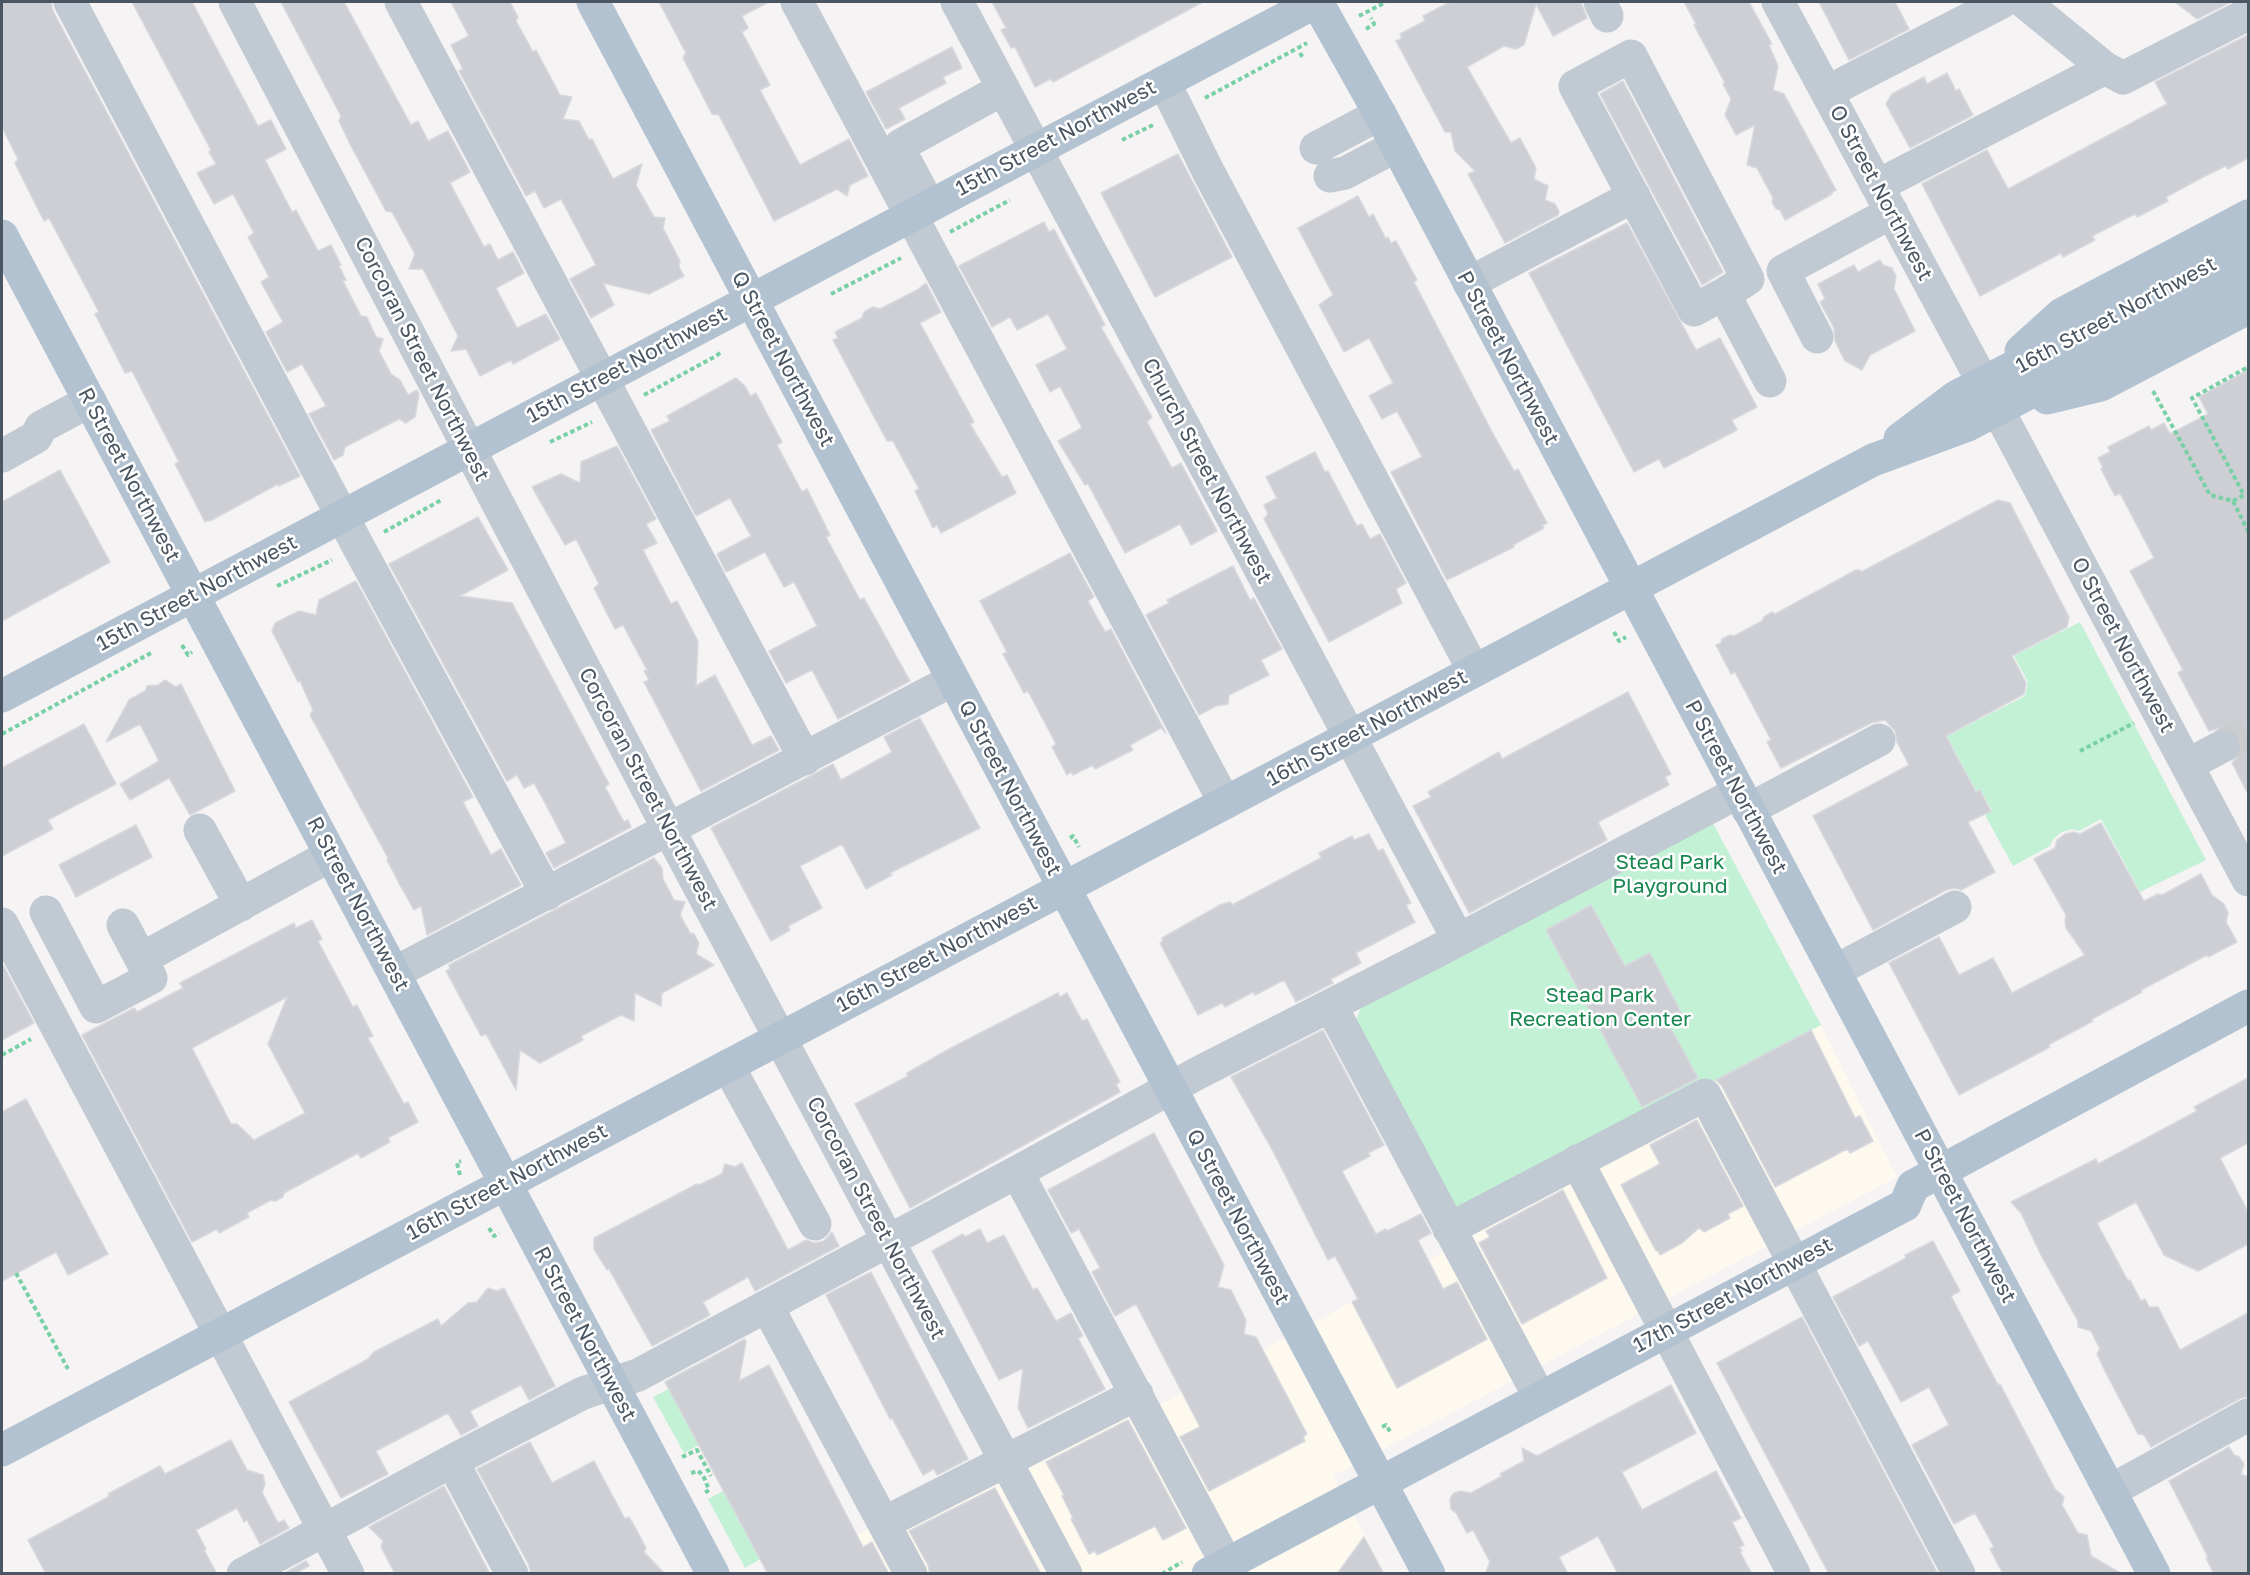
<!DOCTYPE html>
<style>
body{margin:0}
#map{position:relative;width:2250px;height:1575px;overflow:hidden;background:#f5f3f3;font-family:"Golos Text",sans-serif}
canvas{display:block}
.frame{position:absolute;inset:0;border:3px solid #4a5661;pointer-events:none}
</style>
<div id="map">
<canvas width="2250" height="1575"></canvas>
<div class="frame"></div>
</div>
<script>
const ctx = document.querySelector('canvas').getContext('2d');
ctx.lineJoin = 'round';
function fill(path, color) { ctx.fillStyle = color; ctx.fill(path, 'evenodd'); }
const toPath = rows => new Path2D(rows.map(r => 'M' + r).join(''));
function stroke(path, color, width, dash) { ctx.strokeStyle = color; ctx.lineWidth = width; ctx.lineCap = dash ? 'butt' : 'round'; ctx.setLineDash(dash || []); ctx.stroke(path); }
function label(font, color, halo, rows, align = 'center') {
  ctx.font = font + ' "Golos Text",sans-serif'; ctx.lineWidth = 5; ctx.setLineDash([]); ctx.textBaseline = 'middle'; ctx.strokeStyle = halo; ctx.fillStyle = color; for (const [text, x, y, turn = 0] of rows) {
    ctx.save(); ctx.translate(x, y); ctx.rotate((+turn || 0) * Math.PI / 180); ctx.textAlign = isNaN(turn) ? turn : align; if (halo) ctx.strokeText(text, 0, 0); ctx.fillText(text, 0, 0); ctx.restore();
  }
}
const commercial = toPath([
 [1821,1025,1897,1177,1333,1476,1385,1573,785,1574,877,1524,1140,1400,1147,1412,1428,1261,1701,1104,1715,1081]
]);
const green = toPath([
 [2080,622,2206,860,2140,892,2101,819,2079,831,2072,829,2062,832,2053,839,2050,846,2013,866,1985,815,1992,810,1980,789,1976,791,1947,736,2025,696,2028,682,2014,656],
 [1708,814,1821,1025,1452,1220,1353,1028,1365,997],
 [669,1389,699,1445,684,1453,653,1397],
 [723,1491,760,1559,745,1568,708,1499]
]);
const building = toPath([
 [2,2,51,2,53,11,300,476,279,486,278,484,210,521,209,520,205,522,175,464,179,462,132,371,125,373,95,314,99,312,49,218,44,221,15,163,18,159,2,127,2,2],
 [132,2,192,2,258,126,271,120,286,149,265,160,292,212,296,210,318,251,331,245,341,265,339,266,346,280,343,281,361,316,367,317,376,337,383,339,379,351,391,374,400,380,408,395,417,390,419,394,415,417,406,423,399,419,345,447,343,455,334,460,309,414,326,406,302,364,287,372,266,332,283,322,261,282,269,277,248,237,254,233,233,194,214,204,197,173,216,164,209,152,211,150,132,2],
 [281,2,344,2,411,125,418,121,428,141,448,131,470,172,450,183,484,247,490,244,498,260,513,252,524,273,496,288,517,328,546,314,560,339,513,364,511,360,480,376,466,349,451,351,458,336,423,269,409,269,415,254,392,212,386,211,351,146,339,121,341,116,281,2],
 [451,2,510,2,518,17,516,21,533,52,536,50,560,95,572,97,563,119,579,121,589,140,592,139,613,179,642,164,636,185,654,217,665,218,663,228,680,261,679,267,684,276,649,294,603,283,614,305,591,318,570,279,596,265,561,199,544,208,535,191,526,196,459,71,463,69,451,45,469,36,451,2],
 [659,2,769,2,742,16,748,28,742,32,770,85,760,90,800,165,849,139,868,176,850,185,847,196,837,189,774,221,719,115,712,114,695,81,683,58,686,53,659,2],
 [992,2,1203,2,1053,82,1051,79,1035,87,1015,47,1011,48,1001,30,1006,28,992,2],
 [1450,2,1581,2,1587,18,1553,36,1536,4,1524,45,1516,49,1504,46,1467,67,1511,143,1520,138,1536,168,1534,179,1548,186,1545,200,1555,204,1559,211,1558,215,1505,243,1468,174,1475,171,1455,151,1451,132,1445,132,1396,41,1402,38,1400,34,1425,21,1423,16,1450,2],
 [1684,2,1749,2,1772,44,1769,45,1778,66,1773,90,1784,94,1836,190,1831,193,1832,194,1785,220,1780,210,1776,209,1772,202,1773,198,1757,168,1747,165,1755,125,1736,135,1725,115,1731,99,1723,84,1725,83,1694,25,1696,24,1684,2],
 [1819,2,1895,2,1909,29,1849,60,1819,2],
 [2175,2,2231,2,2197,19,2175,2],
 [2248,35,2248,158,2228,169,2226,166,2205,176,2166,197,2168,201,2137,217,2135,214,2092,236,2095,240,2063,257,2061,253,1980,296,1922,184,1987,150,2008,189,2167,104,2155,82,2248,35],
 [952,47,962,68,943,77,946,83,899,108,905,119,886,129,866,92,952,47],
 [1947,73,1956,91,1959,89,1973,115,1910,148,1886,104,1892,94,1924,77,1927,84,1947,73],
 [1623,81,1723,272,1702,285,1600,94,1623,81],
 [1178,154,1232,257,1155,297,1101,193,1178,154],
 [1358,196,1369,217,1373,214,1386,239,1388,237,1391,243,1396,241,1417,280,1414,282,1491,430,1514,471,1518,469,1547,523,1542,525,1544,528,1513,545,1514,547,1447,580,1391,472,1422,457,1397,411,1382,419,1369,396,1393,383,1369,338,1344,352,1319,305,1333,295,1298,228,1358,196],
 [1044,222,1049,232,1054,229,1094,304,1105,325,1101,327,1152,417,1147,422,1172,468,1181,463,1217,531,1191,545,1180,524,1125,553,1088,484,1085,485,1058,441,1082,428,1060,386,1050,392,1036,365,1067,349,1048,314,1017,330,1010,317,992,327,959,266,1044,222],
 [1627,223,1696,350,1720,338,1757,407,1732,420,1737,430,1664,468,1659,459,1634,472,1529,273,1627,223],
 [1880,260,1883,265,1892,268,1896,276,1894,289,1915,331,1870,355,1862,370,1845,361,1835,341,1834,328,1820,302,1825,299,1818,284,1854,265,1858,272,1880,260],
 [926,283,941,312,920,323,974,422,970,424,1002,477,1007,475,1016,493,941,533,937,525,933,528,915,491,919,489,893,441,887,441,833,340,838,338,835,332,862,318,864,312,873,307,880,309,917,290,926,283],
 [2248,370,2248,794,2232,763,2238,756,2242,747,2239,737,2233,730,2224,727,2209,731,2178,673,2183,670,2130,571,2154,558,2120,493,2115,496,2101,469,2103,468,2098,458,2110,452,2108,447,2149,426,2151,430,2164,423,2170,434,2208,414,2199,397,2248,370],
 [736,378,745,386,750,396,756,393,782,442,777,445,802,492,807,489,830,535,826,537,860,600,864,598,910,681,838,719,812,670,786,683,769,651,817,626,794,582,784,587,765,552,726,572,717,554,751,536,730,498,696,516,651,430,670,421,667,416,736,378],
 [617,446,656,519,646,524,657,543,643,550,671,604,677,601,698,641,696,686,715,675,752,745,771,736,779,750,701,791,644,682,649,680,644,671,647,670,623,625,615,629,594,588,599,584,576,539,565,545,532,487,561,474,580,483,581,462,617,446],
 [1315,452,1325,472,1328,471,1357,526,1362,524,1370,539,1380,534,1406,583,1396,589,1402,603,1329,642,1264,519,1268,514,1264,505,1277,498,1266,477,1315,452],
 [60,470,110,562,2,621,2,502,60,470],
 [1998,500,2010,503,2069,617,2067,627,2012,656,2026,683,2024,694,1946,736,1976,792,1980,790,1991,811,1968,822,1995,872,1961,890,1955,888,1946,890,1873,930,1813,816,1909,765,1897,742,1895,731,1885,720,1871,723,1781,768,1767,742,1771,740,1735,672,1731,674,1716,645,1721,643,1722,639,1730,635,1734,636,1762,621,1764,617,1772,612,1775,614,1856,570,1860,570,1861,572,1998,500],
 [478,517,508,570,460,596,512,603,609,784,605,787,624,822,628,820,631,827,554,868,546,853,566,843,545,803,534,783,524,788,517,775,507,781,389,564,478,517],
 [1070,553,1094,597,1088,601,1105,632,1111,629,1166,733,1161,728,1130,745,1133,750,1095,769,1093,765,1073,775,1071,772,1067,775,1052,747,1056,744,1028,691,1024,693,1003,654,1007,652,980,601,1070,553],
 [1233,566,1250,600,1254,598,1282,649,1261,660,1269,675,1229,695,1228,704,1216,706,1199,715,1146,615,1169,603,1167,600,1233,566],
 [356,581,473,797,463,802,491,855,501,849,521,885,427,935,421,906,414,910,400,885,387,860,388,858,310,715,313,710,300,681,298,682,272,631,275,623,299,611,316,615,319,600,356,581],
 [165,680,176,687,181,684,235,791,190,815,169,778,130,800,120,784,159,761,140,724,106,742,129,700,145,691,147,686,158,685,165,680],
 [1628,692,1671,774,1665,777,1669,785,1598,822,1607,840,1469,913,1413,806,1431,797,1428,792,1499,752,1502,759,1628,692],
 [920,718,980,828,890,873,892,875,866,889,842,844,800,866,822,908,788,926,790,930,771,941,711,828,833,764,841,780,892,752,884,737,920,718],
 [84,724,116,784,48,820,53,829,2,856,2,768,84,724],
 [2101,823,2144,901,2158,894,2162,895,2201,874,2212,895,2224,904,2228,913,2226,922,2237,942,2208,957,2207,955,2141,990,2142,992,2092,1019,2093,1021,2048,1045,2050,1047,1959,1095,1889,963,1939,937,1959,975,1993,958,2012,993,2085,955,2066,928,2065,921,2066,915,2034,859,2055,848,2057,840,2065,834,2073,832,2080,834,2101,823],
 [136,825,152,857,76,897,59,865,136,825],
 [1369,834,1378,851,1383,849,1411,903,1406,905,1415,922,1356,953,1361,963,1331,979,1333,983,1296,1002,1284,980,1255,995,1253,992,1225,1007,1222,1003,1198,1015,1160,943,1163,941,1162,938,1220,905,1230,902,1232,905,1321,858,1319,853,1352,836,1354,840,1369,834],
 [654,858,662,868,663,879,674,900,685,902,680,915,690,933,694,934,699,943,696,954,714,965,662,993,661,1006,635,993,634,1021,621,1015,581,1036,583,1040,540,1063,520,1050,516,1090,486,1034,481,1036,446,971,450,969,449,965,654,858],
 [1591,905,1625,966,1650,953,1684,1018,1669,1025,1698,1078,1642,1107,1546,930,1591,905],
 [312,920,322,939,318,941,353,1007,357,1005,373,1036,368,1038,404,1104,408,1102,418,1122,388,1138,390,1142,361,1158,358,1153,284,1193,283,1197,275,1201,271,1200,247,1213,249,1217,219,1233,217,1229,192,1242,82,1035,134,1008,137,1012,183,988,180,983,294,923,296,928,312,920],
 [287,997,268,1044,305,1113,254,1140,237,1124,231,1124,192,1048,287,997],
 [2,963,34,1023,2,1040,2,963],
 [1058,993,1060,997,1067,993,1082,1021,1087,1019,1120,1082,1116,1084,1120,1092,910,1208,855,1104,908,1076,907,1073,951,1048,1058,993],
 [1323,1030,1384,1145,1368,1153,1370,1156,1342,1171,1376,1234,1386,1229,1387,1231,1421,1214,1431,1233,1418,1240,1443,1289,1457,1282,1487,1339,1397,1388,1352,1302,1358,1299,1335,1256,1328,1260,1274,1153,1231,1077,1323,1030],
 [1811,1030,1855,1118,1860,1116,1873,1141,1850,1153,1847,1149,1775,1187,1722,1086,1716,1080,1811,1030],
 [2248,1078,2248,1143,2220,1158,2248,1212,2248,1244,2198,1271,2164,1255,2136,1202,2097,1223,2128,1281,2130,1280,2141,1301,2145,1299,2149,1307,2158,1307,2180,1350,2248,1313,2248,1396,2239,1399,2151,1447,2144,1435,2138,1434,2105,1371,2097,1354,2100,1349,2091,1331,2078,1327,2078,1321,2041,1255,2021,1213,2011,1202,2096,1159,2098,1164,2197,1111,2194,1107,2248,1078],
 [26,1099,108,1254,68,1275,56,1252,2,1281,2,1112,26,1099],
 [1697,1120,1743,1206,1728,1214,1730,1218,1704,1232,1699,1228,1682,1243,1660,1255,1658,1251,1656,1251,1621,1185,1660,1164,1650,1145,1697,1120],
 [1154,1133,1224,1265,1218,1287,1231,1290,1246,1320,1244,1334,1256,1337,1307,1434,1303,1437,1305,1441,1209,1491,1180,1437,1200,1427,1136,1304,1115,1316,1092,1272,1100,1268,1079,1229,1071,1233,1048,1190,1154,1133],
 [742,1163,788,1250,806,1240,814,1243,824,1241,832,1232,839,1246,755,1291,748,1277,703,1302,710,1315,652,1346,609,1269,607,1270,594,1249,594,1238,697,1184,699,1185,722,1174,725,1164,735,1167,742,1163],
 [1563,1190,1607,1278,1522,1324,1479,1243,1490,1237,1486,1231,1563,1190],
 [980,1229,987,1243,1004,1235,1033,1290,1037,1288,1056,1321,1071,1313,1083,1336,1078,1338,1105,1389,1028,1428,1018,1408,1023,1368,999,1380,932,1251,963,1234,965,1237,980,1229],
 [1933,1241,1960,1291,1951,1296,1998,1385,2000,1384,2055,1489,2064,1497,2062,1505,2078,1533,2087,1535,2091,1556,2122,1574,2003,1574,1990,1549,1994,1547,1975,1513,1954,1524,1912,1445,1949,1425,1929,1387,1901,1402,1868,1341,1859,1346,1833,1297,1906,1258,1905,1255,1933,1241],
 [871,1272,968,1459,937,1475,934,1469,923,1475,892,1418,890,1419,826,1295,871,1272],
 [488,1288,497,1291,504,1288,555,1386,529,1400,521,1385,470,1411,478,1426,461,1435,448,1413,376,1451,388,1474,341,1498,289,1402,368,1359,374,1352,438,1319,441,1326,468,1303,477,1302,488,1288],
 [1802,1317,1938,1574,1829,1574,1717,1363,1802,1317],
 [745,1339,746,1342,739,1381,769,1365,863,1547,872,1542,889,1574,768,1574,665,1382,745,1339],
 [1671,1385,1696,1433,1622,1472,1642,1510,1716,1471,1741,1518,1732,1522,1744,1545,1739,1547,1742,1551,1740,1552,1752,1574,1618,1574,1598,1536,1559,1557,1568,1574,1485,1574,1490,1562,1473,1530,1467,1533,1456,1513,1451,1509,1450,1499,1454,1493,1461,1491,1471,1493,1502,1476,1500,1474,1524,1461,1522,1448,1537,1456,1671,1385],
 [1128,1420,1186,1528,1163,1540,1155,1526,1097,1555,1095,1551,1089,1554,1071,1519,1073,1518,1062,1496,1064,1495,1046,1462,1128,1420],
 [231,1440,247,1470,263,1475,265,1484,262,1492,278,1523,284,1520,289,1528,260,1544,247,1520,244,1522,237,1508,196,1530,206,1549,204,1550,217,1574,46,1574,28,1540,110,1496,108,1494,160,1466,165,1474,231,1440],
 [530,1442,552,1483,594,1461,625,1519,629,1517,636,1529,646,1548,644,1552,665,1574,531,1574,529,1565,477,1469,530,1442],
 [2229,1447,2234,1455,2239,1457,2244,1464,2241,1474,2248,1477,2248,1574,2214,1574,2206,1558,2208,1557,2169,1481,2229,1447],
 [444,1486,490,1574,395,1574,381,1547,383,1541,369,1527,444,1486],
 [995,1488,1041,1574,930,1574,928,1565,909,1531,995,1488],
 [1364,1537,1384,1574,1337,1574,1364,1537],
 [306,1561,309,1566,294,1574,283,1574,306,1561]
]);
const minorTunnel = toPath([
 [2223,746,2248,732]
]);
const path = toPath([
 [1359,16,1386,2],
 [1366,29,1374,24,1371,18],
 [1300,53,1303,58],
 [1205,98,1307,43],
 [1122,140,1153,125],
 [950,232,1010,200],
 [831,294,901,258],
 [2153,391,2210,495,2233,501,2248,531],
 [644,395,716,356,721,352],
 [550,442,592,422],
 [2233,501,2244,495,2192,398,2248,367],
 [384,532,443,499],
 [277,586,332,560],
 [1614,632,1619,641,1626,637],
 [182,645,188,655,192,652],
 [2,734,151,653],
 [2080,751,2134,723],
 [1070,838,1073,836,1079,847],
 [2,1055,31,1039],
 [460,1175,457,1163,461,1161],
 [489,1228,494,1236,499,1233],
 [16,1273,68,1369],
 [1382,1427,1386,1425,1391,1433],
 [682,1457,697,1450,711,1476],
 [691,1473,698,1471,703,1475,709,1490,703,1494],
 [1162,1574,1182,1562]
]);
const minor = toPath([
 [70,2,358,546,547,894],
 [235,2,669,830,1066,1574],
 [401,2,805,759],
 [797,2,1225,803],
 [957,2,1458,939],
 [1600,2,1607,16],
 [1778,2,1984,384],
 [2024,2,2105,68,2123,78,2248,14],
 [1164,82,1208,171,1474,671],
 [1827,92,2002,2],
 [1316,148,1380,114],
 [1330,176,1345,173,1396,146],
 [1877,186,2105,68],
 [920,188,900,151,901,145,1003,89],
 [1469,283,1634,196],
 [1724,294,1748,279,1631,56,1575,86,1694,310,1724,294,1770,381],
 [1817,337,1783,271,1892,212],
 [1998,410,2248,880],
 [2,456,36,437,41,427,90,401],
 [2187,765,2223,746],
 [1748,810,1879,740],
 [200,830,241,905],
 [46,912,96,1007,151,978,141,959,331,855],
 [2,924,348,1574],
 [123,925,141,959],
 [1835,971,1955,907],
 [394,973,953,680],
 [1331,1006,1540,1398],
 [728,1066,815,1224],
 [1577,1161,1794,1574],
 [1017,1172,1232,1574],
 [1449,1229,1705,1095,1959,1574],
 [767,1306,911,1574],
 [452,1461,583,1393,638,1375,1017,1172,1198,1073,1439,950,1739,792],
 [2110,1491,2248,1415],
 [884,1523,1137,1394],
 [243,1574,452,1461,512,1574]
]);
const major = toPath([
 [593,2,1429,1574],
 [1317,2,1380,114,2154,1574],
 [2,236,713,1574],
 [2021,351,2062,314,2248,216],
 [2047,398,2101,385,2248,308],
 [1900,439,1956,397,2248,245],
 [2,696,1316,2],
 [2,1450,1873,460,1968,425,2248,278],
 [1208,1574,1905,1205,1913,1186,2248,1006]
]);
const streetNames = [
 ["15th Street Northwest",1056,138,-28],
 ["O Street Northwest",1881,193,62],
 ["16th Street Northwest",2116,315,-28],
 ["P Street Northwest",1508,358,62],
 ["Corcoran Street Northwest",422,359,63],
 ["Q Street Northwest",783,359,62],
 ["15th Street Northwest",627,365,-28],
 ["Church Street Northwest",1207,471,62],
 ["R Street Northwest",129,475,62],
 ["15th Street Northwest",197,593,-28],
 ["O Street Northwest",2123,645,62],
 ["16th Street Northwest",1367,728,-28],
 ["P Street Northwest",1736,787,62],
 ["Q Street Northwest",1010,788,62],
 ["Corcoran Street Northwest",648,789,62],
 ["R Street Northwest",358,904,62],
 ["16th Street Northwest",937,954,-28],
 ["16th Street Northwest",507,1182,-28],
 ["P Street Northwest",1965,1216,62],
 ["Q Street Northwest",1238,1217,62],
 ["Corcoran Street Northwest",876,1218,62],
 ["17th Street Northwest",1733,1295,-28],
 ["R Street Northwest",585,1334,62]
];
const parkNames = [
 ["Stead Park",1670,862],
 ["Playground",1670,886],
 ["Stead Park",1600,995],
 ["Recreation Center",1600,1019]
];
fill(commercial, '#fdf9ef');
fill(green, '#c3f1d5');
fill(building, '#cdcfd5');
stroke(building, '#d7d9de', 1.5);
stroke(minorTunnel, '#caccce', 33, [33, 16]);
stroke(path, '#7ad0a6', 4, [4.5, 3]);
stroke(minor, '#c1cad2', 33);
stroke(major, '#b3c2d1', 33);
label('21px', '#4a5661', '#fff', streetNames);
label('21px', '#17864f', '#fff', parkNames);
</script>
